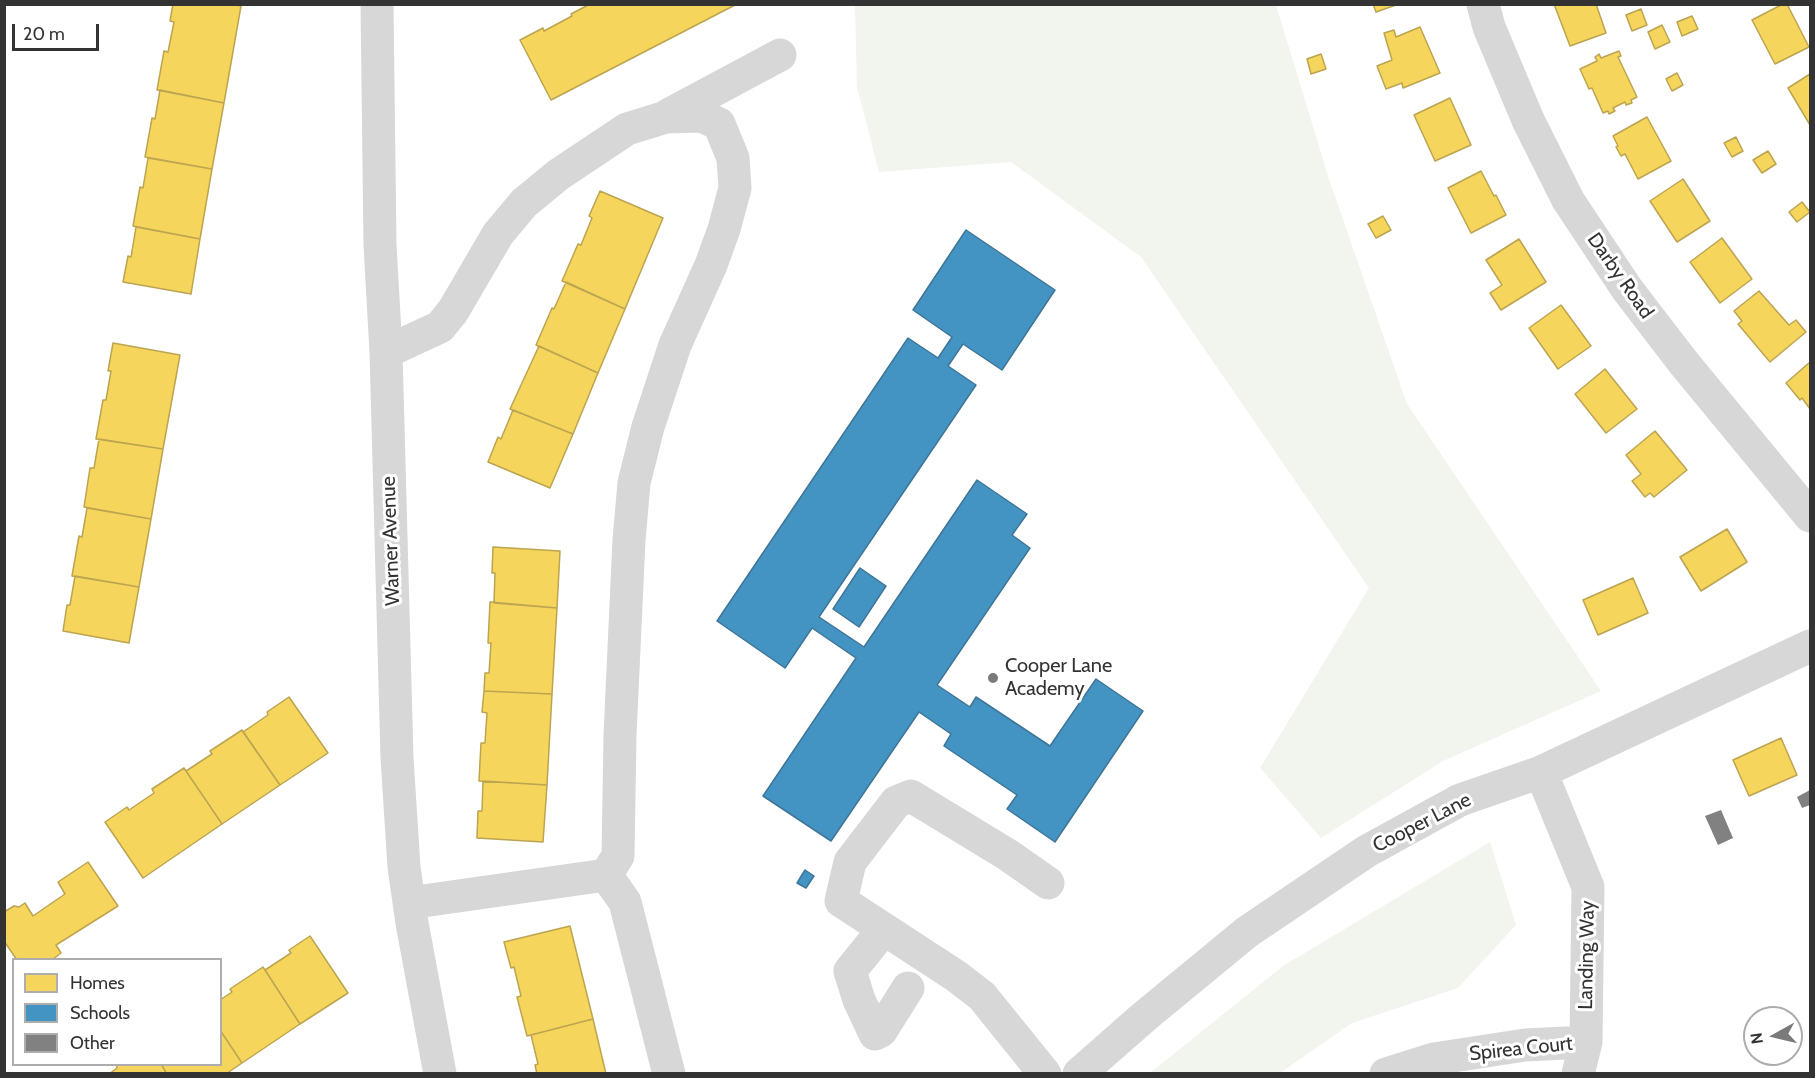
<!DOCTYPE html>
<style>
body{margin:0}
#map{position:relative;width:1815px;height:1078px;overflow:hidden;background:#fff;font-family:Cabin,sans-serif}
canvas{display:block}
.frame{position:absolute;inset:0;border:6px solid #333;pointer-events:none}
.legend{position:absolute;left:12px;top:958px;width:210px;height:108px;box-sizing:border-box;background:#fff;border:2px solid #adadad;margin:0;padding:8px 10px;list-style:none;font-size:18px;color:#333}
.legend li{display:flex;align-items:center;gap:12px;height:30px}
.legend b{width:30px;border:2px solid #adadad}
.north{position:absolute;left:1743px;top:1006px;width:60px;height:60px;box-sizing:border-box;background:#fff;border:2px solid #adadad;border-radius:50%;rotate:262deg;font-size:16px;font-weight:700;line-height:24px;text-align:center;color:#333}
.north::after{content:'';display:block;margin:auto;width:21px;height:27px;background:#7a7a7a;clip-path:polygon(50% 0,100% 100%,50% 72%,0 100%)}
.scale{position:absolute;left:12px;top:24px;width:87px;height:27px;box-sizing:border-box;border:3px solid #333;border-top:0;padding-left:8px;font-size:18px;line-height:21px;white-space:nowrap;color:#333;-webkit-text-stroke:4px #fff;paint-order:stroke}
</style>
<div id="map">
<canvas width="1815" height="1078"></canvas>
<div class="frame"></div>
<ul class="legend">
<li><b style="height:16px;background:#f6d55c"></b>Homes</li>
<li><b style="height:16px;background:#4393c3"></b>Schools</li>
<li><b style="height:16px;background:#818181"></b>Other</li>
</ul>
<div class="north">N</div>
<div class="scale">20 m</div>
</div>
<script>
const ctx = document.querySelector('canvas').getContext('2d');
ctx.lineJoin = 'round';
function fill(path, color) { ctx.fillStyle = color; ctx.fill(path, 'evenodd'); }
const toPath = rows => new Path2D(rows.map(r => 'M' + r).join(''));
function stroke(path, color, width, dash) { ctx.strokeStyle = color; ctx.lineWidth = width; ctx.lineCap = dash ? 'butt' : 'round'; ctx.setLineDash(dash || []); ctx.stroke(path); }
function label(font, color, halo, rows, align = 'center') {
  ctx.font = font + ' Cabin,sans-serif'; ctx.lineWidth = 6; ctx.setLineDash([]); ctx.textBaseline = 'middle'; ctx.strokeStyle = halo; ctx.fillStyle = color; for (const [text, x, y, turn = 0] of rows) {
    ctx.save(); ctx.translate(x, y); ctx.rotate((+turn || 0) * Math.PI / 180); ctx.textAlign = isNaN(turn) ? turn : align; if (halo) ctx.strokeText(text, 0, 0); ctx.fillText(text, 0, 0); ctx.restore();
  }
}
const green = toPath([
 [855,5,1276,5,1329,179,1407,404,1601,691,1443,761,1321,838,1260,768,1369,588,1141,257,1011,162,879,172,857,87],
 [1490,842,1516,925,1458,988,1352,1023,1280,1073,1150,1073,1283,966]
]);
const homes = toPath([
 [173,4,231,4,241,6,224,103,157,90,164,51,168,52,174,22,170,21,173,4],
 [590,4,737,4,551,100,520,40,543,28,544,31,572,16,571,14,590,4],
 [1373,4,1399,4,1376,12,1373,4],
 [1554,4,1596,4,1606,33,1570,46,1554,4],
 [1783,4,1787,4,1809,47,1775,64,1752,20,1783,4],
 [1641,9,1647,25,1632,31,1626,15,1641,9],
 [1692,16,1698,29,1682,36,1677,22,1692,16],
 [1662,25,1670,42,1655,49,1648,32,1662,25],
 [1420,27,1440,73,1403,88,1402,83,1386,89,1377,66,1392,60,1384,33,1394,30,1396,37,1420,27],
 [1619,51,1621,56,1618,57,1637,97,1631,100,1632,103,1626,105,1625,102,1613,108,1615,111,1609,114,1608,111,1603,113,1592,88,1589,89,1580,69,1597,61,1595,57,1599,54,1601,58,1619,51],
 [1321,54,1326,69,1311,74,1307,59,1321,54],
 [1677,73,1683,85,1672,91,1666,79,1677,73],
 [1810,74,1810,125,1788,88,1810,74],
 [160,90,224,103,212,169,145,157,152,118,155,119,160,90],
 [1450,98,1471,145,1435,161,1414,115,1450,98],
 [1647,117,1671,161,1638,179,1625,154,1621,156,1616,147,1618,146,1613,136,1647,117],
 [1736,137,1743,151,1732,157,1724,143,1736,137],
 [1768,151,1776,164,1762,173,1753,160,1768,151],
 [148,158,212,169,200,239,133,226,140,187,143,188,148,158],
 [1481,171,1494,196,1496,195,1506,215,1471,233,1448,188,1481,171],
 [1683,179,1710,221,1677,242,1650,201,1683,179],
 [600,191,663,218,625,309,562,281,578,244,581,245,592,218,589,216,600,191],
 [1802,202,1810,212,1797,222,1789,212,1802,202],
 [1383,216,1391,230,1376,238,1368,224,1383,216],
 [136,227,200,239,191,294,123,282,128,256,131,257,136,227],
 [1722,238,1752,279,1720,303,1690,262,1722,238],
 [1519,239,1546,282,1501,310,1490,293,1502,285,1486,260,1519,239],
 [566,282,625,309,598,373,536,345,552,308,554,309,566,282],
 [1759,291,1789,325,1796,320,1806,332,1770,362,1738,324,1742,321,1734,311,1759,291],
 [1561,305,1591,346,1558,369,1529,328,1561,305],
 [113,343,180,355,163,449,96,439,103,400,106,400,111,371,108,371,113,343],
 [539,346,598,373,573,434,510,409,539,346],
 [1810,362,1810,409,1802,398,1800,400,1786,383,1810,362],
 [1605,369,1637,409,1606,433,1575,394,1605,369],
 [513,410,573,434,550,488,488,462,498,437,501,439,513,410],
 [1655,431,1687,470,1654,497,1650,493,1645,497,1632,481,1641,474,1626,455,1655,431],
 [99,439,163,449,151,519,84,507,90,468,94,468,99,439],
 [87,508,151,519,139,587,72,576,79,536,82,537,87,508],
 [1727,529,1747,562,1701,591,1680,557,1727,529],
 [493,547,560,551,557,608,494,603,495,573,492,573,493,547],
 [75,576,139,587,129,643,63,631,67,605,70,605,75,576],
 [1633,578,1648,613,1598,635,1583,600,1633,578],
 [490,602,557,608,552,694,484,691,485,673,489,673,491,643,488,643,490,602],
 [484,691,552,694,547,785,479,781,481,743,485,743,487,713,482,712,484,691],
 [289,697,328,753,280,785,243,732,268,715,267,712,289,697],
 [242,730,280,785,222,824,186,771,212,754,210,751,242,730],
 [1781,738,1797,775,1749,796,1733,760,1781,738],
 [184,768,222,824,143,878,105,822,127,807,129,810,154,793,152,789,184,768],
 [483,781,547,785,543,842,477,838,478,811,482,811,483,781],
 [88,862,118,906,56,945,61,953,52,960,17,960,4,941,4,912,14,906,19,907,25,903,33,916,65,894,58,882,88,862],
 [570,926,593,1019,527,1036,517,997,521,996,514,967,511,968,504,942,570,926],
 [310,936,348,993,300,1024,265,970,291,953,289,950,310,936],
 [263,967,300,1024,242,1063,220,1030,220,1000,232,992,230,989,263,967],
 [593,1019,606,1074,537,1074,535,1065,538,1064,531,1035,593,1019],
 [220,1030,242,1063,226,1074,167,1074,161,1064,220,1064,220,1030],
 [161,1064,167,1074,109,1074,117,1068,116,1064,161,1064]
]);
const schools = toPath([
 [966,230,1055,290,1002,370,963,344,948,366,976,385,819,617,864,647,977,480,1027,514,1012,535,1030,548,937,685,970,707,976,697,1050,746,1096,679,1143,711,1055,842,1007,809,1017,795,944,746,951,734,919,712,831,841,763,796,856,658,812,628,785,668,717,621,908,338,938,358,952,337,913,310,966,230],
 [860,568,886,586,859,627,833,609,860,568],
 [805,870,814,876,806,888,797,883,805,870]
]);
const building = toPath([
 [1810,790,1810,805,1802,808,1797,797],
 [1721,810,1733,838,1718,845,1705,816]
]);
const minor = toPath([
 [377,4,380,245,386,352,397,758,404,867,412,923,440,1074],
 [1483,4,1489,27,1528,120,1568,200,1627,289,1683,362,1810,516],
 [668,115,780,55],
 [386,352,440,327,453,311,498,234,524,203,558,175,627,129,666,117,702,116,719,124,733,158,735,188,724,229,711,265,675,345,648,427,634,483,629,540,620,735,618,856,606,875,409,903],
 [1541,772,1588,887,1586,1042,1578,1074],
 [606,875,625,902,669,1074],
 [884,929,850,971,859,1000,875,1034,881,1031,908,988],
 [1045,1074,982,996,956,976,841,901,850,862,896,802,911,796,1008,855,1048,883],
 [1079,1074,1145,1016,1247,932,1367,851,1460,800,1541,772,1810,646],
 [1386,1074,1434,1059,1525,1045,1586,1042]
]);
const markers = [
 [993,678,6,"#7a7a7a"]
];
const streetNames = [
 ["Darby Road",1620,276,55],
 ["Warner Avenue",391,541,-92],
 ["Cooper Lane",1422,823,-27],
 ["Landing Way",1587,955,-89],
 ["Spirea Court",1521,1049,-6]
];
const poiNames = [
 ["Cooper Lane",1005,666],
 ["Academy",1005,689]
];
fill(green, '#f1f5ed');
fill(homes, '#f6d55c');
stroke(homes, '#bca450', 1.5);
fill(schools, '#4393c3');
stroke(schools, '#3e7698', 1.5);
fill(building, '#818181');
stroke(minor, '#d7d7d7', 33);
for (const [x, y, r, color] of markers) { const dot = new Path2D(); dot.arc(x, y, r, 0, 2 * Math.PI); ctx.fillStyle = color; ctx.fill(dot); stroke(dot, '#fff', 2); }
label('20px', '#333', '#fff', streetNames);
label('20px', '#333', '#fff', poiNames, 'left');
</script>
